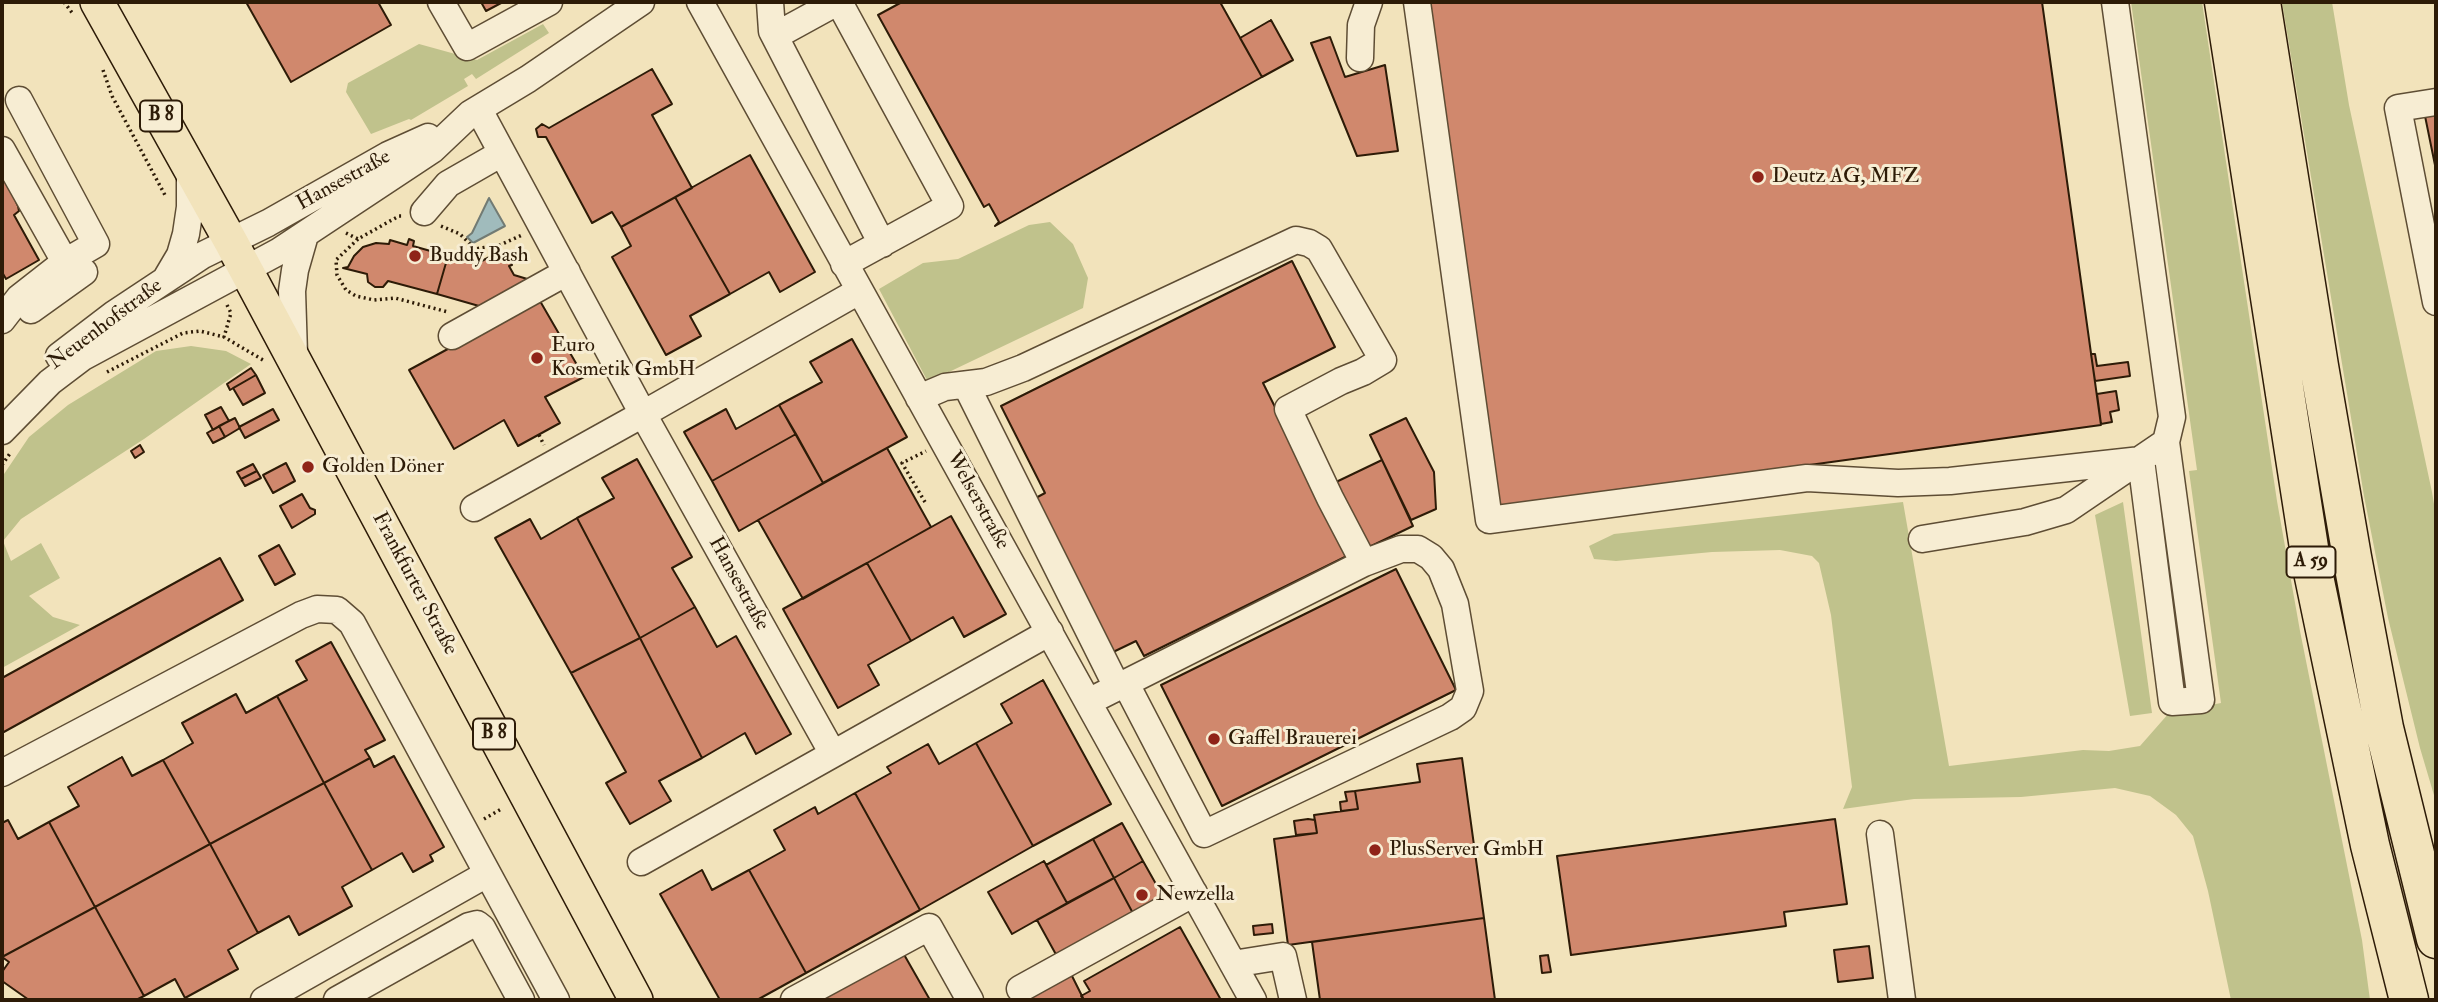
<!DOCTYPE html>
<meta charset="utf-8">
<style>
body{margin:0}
#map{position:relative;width:2438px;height:1002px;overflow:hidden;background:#f2e3bb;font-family:"IM FELL Double Pica",serif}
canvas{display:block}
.frame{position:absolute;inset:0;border:4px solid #2d1b07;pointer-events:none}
</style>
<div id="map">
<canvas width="2438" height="1002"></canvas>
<div class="frame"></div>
</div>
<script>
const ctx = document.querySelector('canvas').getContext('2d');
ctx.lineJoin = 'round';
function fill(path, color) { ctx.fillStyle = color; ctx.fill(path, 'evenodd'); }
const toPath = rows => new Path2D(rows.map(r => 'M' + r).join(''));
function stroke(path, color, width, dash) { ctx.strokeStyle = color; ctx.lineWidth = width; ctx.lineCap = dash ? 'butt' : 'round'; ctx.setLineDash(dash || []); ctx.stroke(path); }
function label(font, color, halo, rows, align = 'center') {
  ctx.font = font + ' "IM FELL Double Pica",serif'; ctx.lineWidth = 6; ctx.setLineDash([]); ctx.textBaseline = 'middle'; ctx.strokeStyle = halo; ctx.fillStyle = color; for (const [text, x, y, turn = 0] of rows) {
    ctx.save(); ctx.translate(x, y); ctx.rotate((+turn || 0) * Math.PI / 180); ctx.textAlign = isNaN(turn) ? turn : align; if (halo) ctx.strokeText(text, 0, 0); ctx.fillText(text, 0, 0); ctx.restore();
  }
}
const green = toPath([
 [2131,2,2202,2,2277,501,2300,631,2362,940,2370,1000,2231,1000,2208,891,2193,836,2176,815,2150,796,2115,788,2021,797,1914,799,1843,809,1852,787,1831,615,1819,563,1812,556,1780,550,1712,552,1616,561,1594,559,1589,546,1614,534,1903,502,1949,766,2083,750,2109,751,2140,746,2169,713,2221,703,2189,471,2197,470],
 [2282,2,2332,2,2349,105,2432,492,2436,516,2436,802,2420,748,2388,618,2364,496],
 [543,24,549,33,476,79,472,74,464,79,468,86,411,120,409,119,371,134,346,92,348,83,419,44,477,60],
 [1050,222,1073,244,1088,278,1083,308,928,382,879,289,923,263,958,259,1029,225],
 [191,346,226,351,251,364,144,439,21,519,3,541,11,561,41,543,60,578,29,596,53,617,80,625,2,668,2,477,29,437,68,405,156,351],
 [2123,502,2152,713,2130,716,2095,515]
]);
const water = toPath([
 [489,198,505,226,473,243,467,237,472,233,489,198]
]);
const building = toPath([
 [246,2,378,2,391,25,291,82,246,2],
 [481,2,503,2,486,11,481,2],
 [902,2,1220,2,1262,77,995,226,999,222,989,204,984,207,878,15,902,2],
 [1426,2,2042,2,2101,425,1496,508,1426,2],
 [1271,20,1293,60,1262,77,1240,38,1271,20],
 [1330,37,1345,77,1385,65,1398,151,1357,156,1311,43,1330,37],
 [652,69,672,104,652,115,692,188,621,227,612,212,592,223,546,137,538,137,536,129,542,124,549,128,652,69],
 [2436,114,2436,170,2425,116,2436,114],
 [750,155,815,272,780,292,769,272,730,294,675,197,750,155],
 [2,178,8,183,18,206,19,211,14,215,39,260,6,279,2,272,2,178],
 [675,197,730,294,690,316,701,336,666,355,612,257,631,246,621,227,675,197],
 [409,239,414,241,413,246,448,256,437,294,388,281,383,287,375,287,368,282,367,274,343,268,348,267,354,256,363,247,376,243,389,244,390,240,407,245,409,239],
 [501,251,507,262,510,261,512,265,509,266,514,275,534,281,486,308,437,294,448,256,476,264,501,251],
 [1292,261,1335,347,1263,383,1349,555,1144,656,1136,641,1109,654,1032,500,1045,493,1001,406,1292,261],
 [540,301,584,377,545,397,560,423,518,446,504,420,454,449,409,370,494,324,540,301],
 [852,339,907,437,823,483,779,405,822,382,810,362,852,339],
 [2091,354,2095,354,2097,366,2128,362,2130,376,2095,381,2091,354],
 [251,368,256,375,230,390,227,384,251,368],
 [256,375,265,393,243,405,233,388,256,375],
 [2116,391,2119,410,2110,412,2112,422,2101,424,2097,394,2116,391],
 [779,405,796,434,712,481,684,432,726,409,736,429,779,405],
 [221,407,229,421,213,430,205,415,221,407],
 [273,409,279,420,245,438,239,427,273,409],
 [235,418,240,428,225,437,219,426,235,418],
 [1406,418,1434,472,1436,509,1411,520,1370,435,1406,418],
 [219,426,225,437,213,443,207,433,219,426],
 [796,434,823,483,739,531,712,481,796,434],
 [140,445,144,452,135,458,131,451,140,445],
 [887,448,931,527,803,599,758,520,887,448],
 [637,459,692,557,672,568,695,607,640,638,577,518,614,498,602,478,637,459],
 [1382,460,1413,526,1365,549,1334,483,1382,460],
 [286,463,295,481,273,493,263,475,286,463],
 [253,464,257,471,241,479,237,472,253,464],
 [257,471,261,478,245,486,241,479,257,471],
 [302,494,310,508,315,510,315,514,292,528,280,506,302,494],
 [951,516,1006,614,964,637,953,617,911,641,867,563,951,516],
 [577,518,640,638,571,673,495,538,530,519,541,539,577,518],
 [279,545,295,574,275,585,259,556,279,545],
 [220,558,243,600,2,733,2,678,220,558],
 [867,563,911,641,868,665,879,685,838,708,783,609,867,563],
 [1396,569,1456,690,1222,806,1161,685,1396,569],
 [695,607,717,647,736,636,791,734,756,754,745,733,702,758,640,638,695,607],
 [640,638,702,758,659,781,671,801,630,824,606,783,626,772,571,673,640,638],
 [331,642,385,740,365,750,370,758,324,783,277,696,307,680,296,661,331,642],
 [1043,680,1111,804,1033,846,976,743,1012,723,1001,704,1043,680],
 [236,694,246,713,277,696,324,783,210,844,163,760,193,743,182,723,236,694],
 [976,743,1033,846,920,910,855,793,891,773,887,767,928,744,939,764,976,743],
 [394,756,444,847,430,855,433,861,413,872,402,853,372,870,324,783,370,758,374,767,394,756],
 [122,757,132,776,163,760,210,844,95,907,49,822,79,806,68,787,122,757],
 [1462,758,1484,918,1288,945,1274,839,1317,833,1314,815,1358,809,1355,791,1420,782,1417,764,1462,758],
 [324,783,372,870,342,887,352,906,299,935,289,916,258,933,210,844,324,783],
 [1355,791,1358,809,1341,811,1340,802,1347,801,1345,792,1355,791],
 [855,793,920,910,806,973,749,870,785,850,774,830,815,807,818,814,855,793],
 [1308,819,1315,820,1317,833,1296,835,1294,821,1308,819],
 [1835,819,1847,904,1784,912,1786,926,1571,955,1557,856,1835,819],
 [8,820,18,839,49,822,95,907,2,957,2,823,8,820],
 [1122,823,1143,861,1114,878,1093,839,1122,823],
 [1093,839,1114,878,1067,903,1046,865,1093,839],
 [210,844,258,933,228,950,238,969,185,998,175,979,144,996,95,907,210,844],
 [1044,861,1067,903,1012,934,988,892,1044,861],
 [1143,861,1165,900,1135,917,1114,878,1143,861],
 [702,870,712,890,749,870,806,973,757,1000,720,1000,660,894,702,870],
 [1114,878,1135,917,1059,960,1037,920,1114,878],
 [95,907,144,996,136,1000,29,1000,2,981,2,972,9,962,2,957,95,907],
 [1484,918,1495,1000,1320,1000,1312,942,1484,918],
 [1272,924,1273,933,1254,935,1253,926,1272,924],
 [1180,927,1221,1000,1084,1000,1081,996,1090,991,1084,981,1180,927],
 [1869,946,1873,978,1838,982,1834,950,1869,946],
 [902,951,930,1000,813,1000,902,951],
 [1548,955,1551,972,1542,973,1540,956,1548,955],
 [1070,972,1084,1000,1019,1000,1070,972]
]);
const path = toPath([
 [64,2,73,14],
 [103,70,112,96,166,197],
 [441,226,460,234,475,249,500,245,522,235],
 [346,233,358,239,399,216,404,216],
 [358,239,336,260,337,275,346,290,356,296,374,300,395,298,448,312],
 [227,305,231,313,224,337,263,360],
 [107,372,183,333,200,331,224,337],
 [539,435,544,445],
 [2,465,11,452],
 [925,502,902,463,926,451],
 [484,819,503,808]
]);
const minor = toPath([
 [441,2,467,47,549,2],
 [700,2,1253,1000],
 [770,2,772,31,882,244],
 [839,2,950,206,844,264],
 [1417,2,1489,520,1807,478,1898,483,1950,481,2141,460,2172,702,2201,700,2166,442],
 [775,36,837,2],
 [1360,58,1361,25,1369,2],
 [19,100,96,244,65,262],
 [2436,102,2398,108,2436,302],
 [2,150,65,262,19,298,2,320],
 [424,212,448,184,502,153],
 [167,277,180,255,186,234,190,207,190,170],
 [31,310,84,272],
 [452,336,567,272],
 [294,354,292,291,295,270,305,235],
 [59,356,114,314,203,255,268,223,388,155,428,137],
 [966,385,1117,687],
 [919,398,945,387,986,382,1023,368,1296,240,1309,243,1319,249,1383,360,1363,372,1341,381,1288,409,1330,498,1364,563],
 [2,431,50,382,83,357,278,252,432,150,470,114,528,79,641,2],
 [474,508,643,414,479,110],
 [1922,539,2025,522,2066,510,2166,442,2172,417,2115,2],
 [1088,702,1364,563,1401,549,1418,549,1431,557,1441,569,1455,604,1470,691,1463,708,1450,717,1204,834,1126,684],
 [833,754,643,414,859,291],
 [2,773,301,615,317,609,337,610,352,623,556,1000],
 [1880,834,1902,1000],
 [641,862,1050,632],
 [1233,964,1283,956,1293,1000],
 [1020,989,1194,893],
 [264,1000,487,874],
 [337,1000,469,926,477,924,482,928,521,1000],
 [794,1000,929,927,970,1000]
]);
const major = toPath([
 [97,2,231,242,636,1000]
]);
const highway = toPath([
 [2224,2,2312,567,2370,845,2409,1000],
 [2261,2,2319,366,2352,557,2384,728,2436,939]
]);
const markers = [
 [1758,177,7,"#8f2418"],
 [415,256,7,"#8f2418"],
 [537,358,7,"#8f2418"],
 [308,467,7,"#8f2418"],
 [1214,739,7,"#8f2418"],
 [1375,850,7,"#8f2418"],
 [1142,895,7,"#8f2418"]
];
const shields = [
 [161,116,42],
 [2311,562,49],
 [494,734,42]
];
const shieldNames = [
 ["B 8",161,116],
 ["A 59",2311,562],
 ["B 8",494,734]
];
const poiNames = [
 ["Deutz AG, MFZ",1772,177],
 ["Buddy Bash",429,256],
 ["Euro",551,346],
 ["Kosmetik GmbH",551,370],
 ["Golden Döner",322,467],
 ["Gaffel Brauerei",1228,739],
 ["PlusServer GmbH",1389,850],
 ["Newzella",1156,895]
];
const streetNames = [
 ["Hansestraße",344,181,-29],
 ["Neuenhofstraße",106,325,-37],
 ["Welserstraße",977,501,61],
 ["Frankfurter Straße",414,584,62],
 ["Hansestraße",738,584,61]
];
fill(green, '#c0c28c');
fill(water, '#a0bbbc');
stroke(water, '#727b74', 2);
fill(building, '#d0886d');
stroke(building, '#2d1b07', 2);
stroke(minor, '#5e4d34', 29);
stroke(major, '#2d1b07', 36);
stroke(highway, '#2d1b07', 41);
stroke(path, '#2d1b07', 3.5, [2, 3.5]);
stroke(minor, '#f7edd3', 26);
stroke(major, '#f2e3bb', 33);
stroke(highway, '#f2e3bb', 38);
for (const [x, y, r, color] of markers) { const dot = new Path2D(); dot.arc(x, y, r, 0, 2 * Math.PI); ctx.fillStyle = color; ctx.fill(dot); stroke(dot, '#f7edd3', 2.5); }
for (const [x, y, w] of shields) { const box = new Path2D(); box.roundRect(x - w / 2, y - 15.5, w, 31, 5); ctx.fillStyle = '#f7edd3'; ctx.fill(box); stroke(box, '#2d1b07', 2); }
label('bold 19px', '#2d1b07', null, shieldNames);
label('21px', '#2d1b07', '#f7edd3', poiNames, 'left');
label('21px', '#2d1b07', '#f7edd3', streetNames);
</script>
